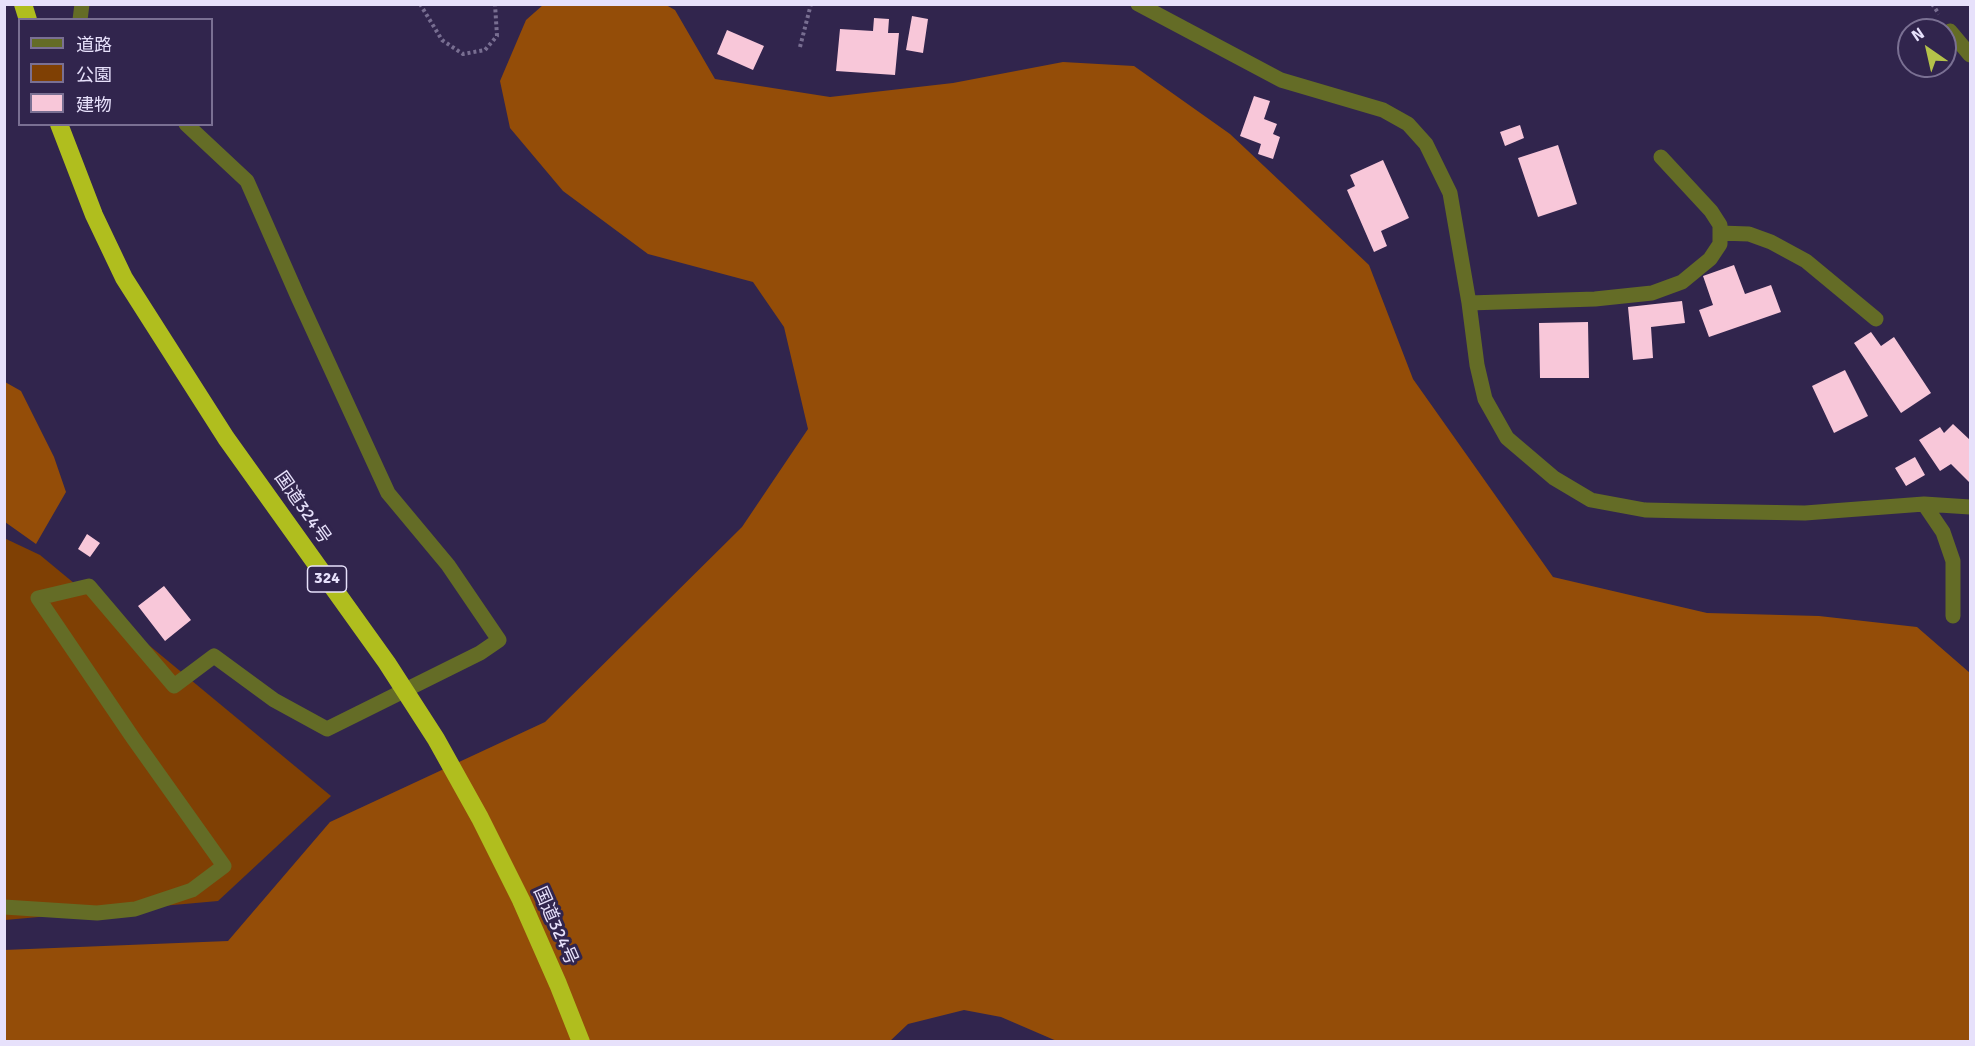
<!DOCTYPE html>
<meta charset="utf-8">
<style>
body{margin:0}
#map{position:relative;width:1975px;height:1046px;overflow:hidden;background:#31254d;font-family:Signika,"Noto Sans JP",sans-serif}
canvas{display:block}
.frame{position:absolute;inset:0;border:6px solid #e7e1fb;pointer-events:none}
.legend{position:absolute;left:18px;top:18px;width:195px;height:108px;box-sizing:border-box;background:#31254d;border:2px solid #7a7093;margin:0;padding:8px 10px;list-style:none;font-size:18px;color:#e7e1fb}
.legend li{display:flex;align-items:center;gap:12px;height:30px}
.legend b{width:30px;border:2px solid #7a7093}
.north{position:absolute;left:1897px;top:18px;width:60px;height:60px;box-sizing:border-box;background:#31254d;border:2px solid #7a7093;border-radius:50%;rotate:326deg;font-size:16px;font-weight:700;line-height:24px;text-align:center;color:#e7e1fb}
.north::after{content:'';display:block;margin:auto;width:21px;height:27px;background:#b4c24a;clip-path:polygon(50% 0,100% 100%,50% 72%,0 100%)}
</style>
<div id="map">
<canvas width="1975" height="1046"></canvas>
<div class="frame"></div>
<ul class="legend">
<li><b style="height:8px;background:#646c26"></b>道路</li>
<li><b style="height:16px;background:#7f4004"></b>公園</li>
<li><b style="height:16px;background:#f8c7d9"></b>建物</li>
</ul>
<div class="north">N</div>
</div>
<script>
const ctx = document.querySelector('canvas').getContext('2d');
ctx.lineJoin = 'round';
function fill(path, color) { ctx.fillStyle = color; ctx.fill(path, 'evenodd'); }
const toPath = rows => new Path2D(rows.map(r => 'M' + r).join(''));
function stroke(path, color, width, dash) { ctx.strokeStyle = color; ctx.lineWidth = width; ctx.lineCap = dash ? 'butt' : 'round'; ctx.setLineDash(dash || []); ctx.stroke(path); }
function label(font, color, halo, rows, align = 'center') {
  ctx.font = font + ' Signika,"Noto Sans JP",sans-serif'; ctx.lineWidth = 6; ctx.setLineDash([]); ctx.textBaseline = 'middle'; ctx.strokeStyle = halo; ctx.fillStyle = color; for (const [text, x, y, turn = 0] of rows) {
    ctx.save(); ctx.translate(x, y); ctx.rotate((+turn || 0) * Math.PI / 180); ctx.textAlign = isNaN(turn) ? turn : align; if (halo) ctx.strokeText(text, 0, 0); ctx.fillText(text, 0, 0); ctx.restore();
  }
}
const green = toPath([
 [4,538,40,555,331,796,218,901,5,920]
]);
const forest = toPath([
 [543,5,666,5,675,10,715,79,830,97,953,83,1063,62,1134,66,1230,134,1369,265,1413,379,1553,577,1707,613,1819,616,1917,627,1970,673,1970,1041,1059,1042,1001,1017,964,1010,908,1024,889,1042,5,1042,4,950,228,941,330,822,545,722,742,527,808,429,784,327,753,282,648,254,563,191,510,128,500,81,526,20],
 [5,382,21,391,54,457,66,492,36,544,5,522]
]);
const building = toPath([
 [912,16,928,19,923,53,906,50],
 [874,18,889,19,888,33,899,33,895,75,836,71,840,29,873,31],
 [727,30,764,46,753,70,717,54],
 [1254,96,1270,101,1264,119,1277,124,1273,134,1280,137,1273,159,1258,154,1261,144,1240,136],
 [1520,125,1524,138,1505,146,1500,132],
 [1558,145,1577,204,1538,217,1518,158],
 [1383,160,1409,218,1381,231,1387,246,1374,252,1347,190,1355,186,1350,175],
 [1734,265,1745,294,1771,285,1781,312,1709,337,1699,310,1713,305,1703,276],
 [1682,301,1685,323,1651,327,1653,358,1633,360,1628,307],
 [1588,322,1589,378,1540,378,1539,323],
 [1871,332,1881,346,1894,337,1931,393,1901,413,1854,343],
 [1845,370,1868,416,1834,433,1812,386],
 [1953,424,1970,440,1970,483,1951,464,1940,471,1919,440,1940,427,1944,433],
 [1915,457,1925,475,1906,486,1895,468],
 [87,534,100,543,90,557,78,549],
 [164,586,191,620,165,641,138,606]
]);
const path = toPath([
 [420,4,442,40,463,54,485,50,497,36,495,4],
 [1932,4,1939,14],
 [800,47,811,4]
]);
const minor = toPath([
 [1138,4,1281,80,1383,110,1408,124,1426,144,1450,193,1469,303,1477,365,1485,399,1507,438,1554,478,1591,500,1645,510,1689,511,1805,513,1924,504,1970,507],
 [80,20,82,4],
 [1950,31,1970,55],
 [1720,233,1749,234,1771,242,1806,261,1876,319],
 [1469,303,1595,299,1652,293,1682,282,1710,259,1720,244,1720,225,1711,211,1661,157],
 [1924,504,1943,532,1953,561,1953,616],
 [4,907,97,913,135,909,192,890,224,866,133,738,38,598,89,586,174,686,214,656,274,700,327,729,480,653,499,640,448,565,388,493,298,297,247,181,186,124]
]);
const highway = toPath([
 [23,4,28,20],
 [59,124,94,215,124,278,226,438,387,663,436,739,480,818,521,900,558,984,581,1042]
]);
const shields = [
 [327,579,39]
];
const shieldNames = [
 ["324",327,579]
];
const streetNames = [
 ["国道324号",302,508,55],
 ["国道324号",555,926,66]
];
fill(green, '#7f4004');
fill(forest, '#944d08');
fill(building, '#f8c7d9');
stroke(path, '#786e91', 4, [3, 3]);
stroke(minor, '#646c26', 15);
stroke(highway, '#b0be1e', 18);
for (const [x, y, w] of shields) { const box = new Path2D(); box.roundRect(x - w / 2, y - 13, w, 26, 4.5); ctx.fillStyle = '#31254d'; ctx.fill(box); stroke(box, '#e7e1fb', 1.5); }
label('bold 16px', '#e7e1fb', null, shieldNames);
label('18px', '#e7e1fb', '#31254d', streetNames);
</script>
